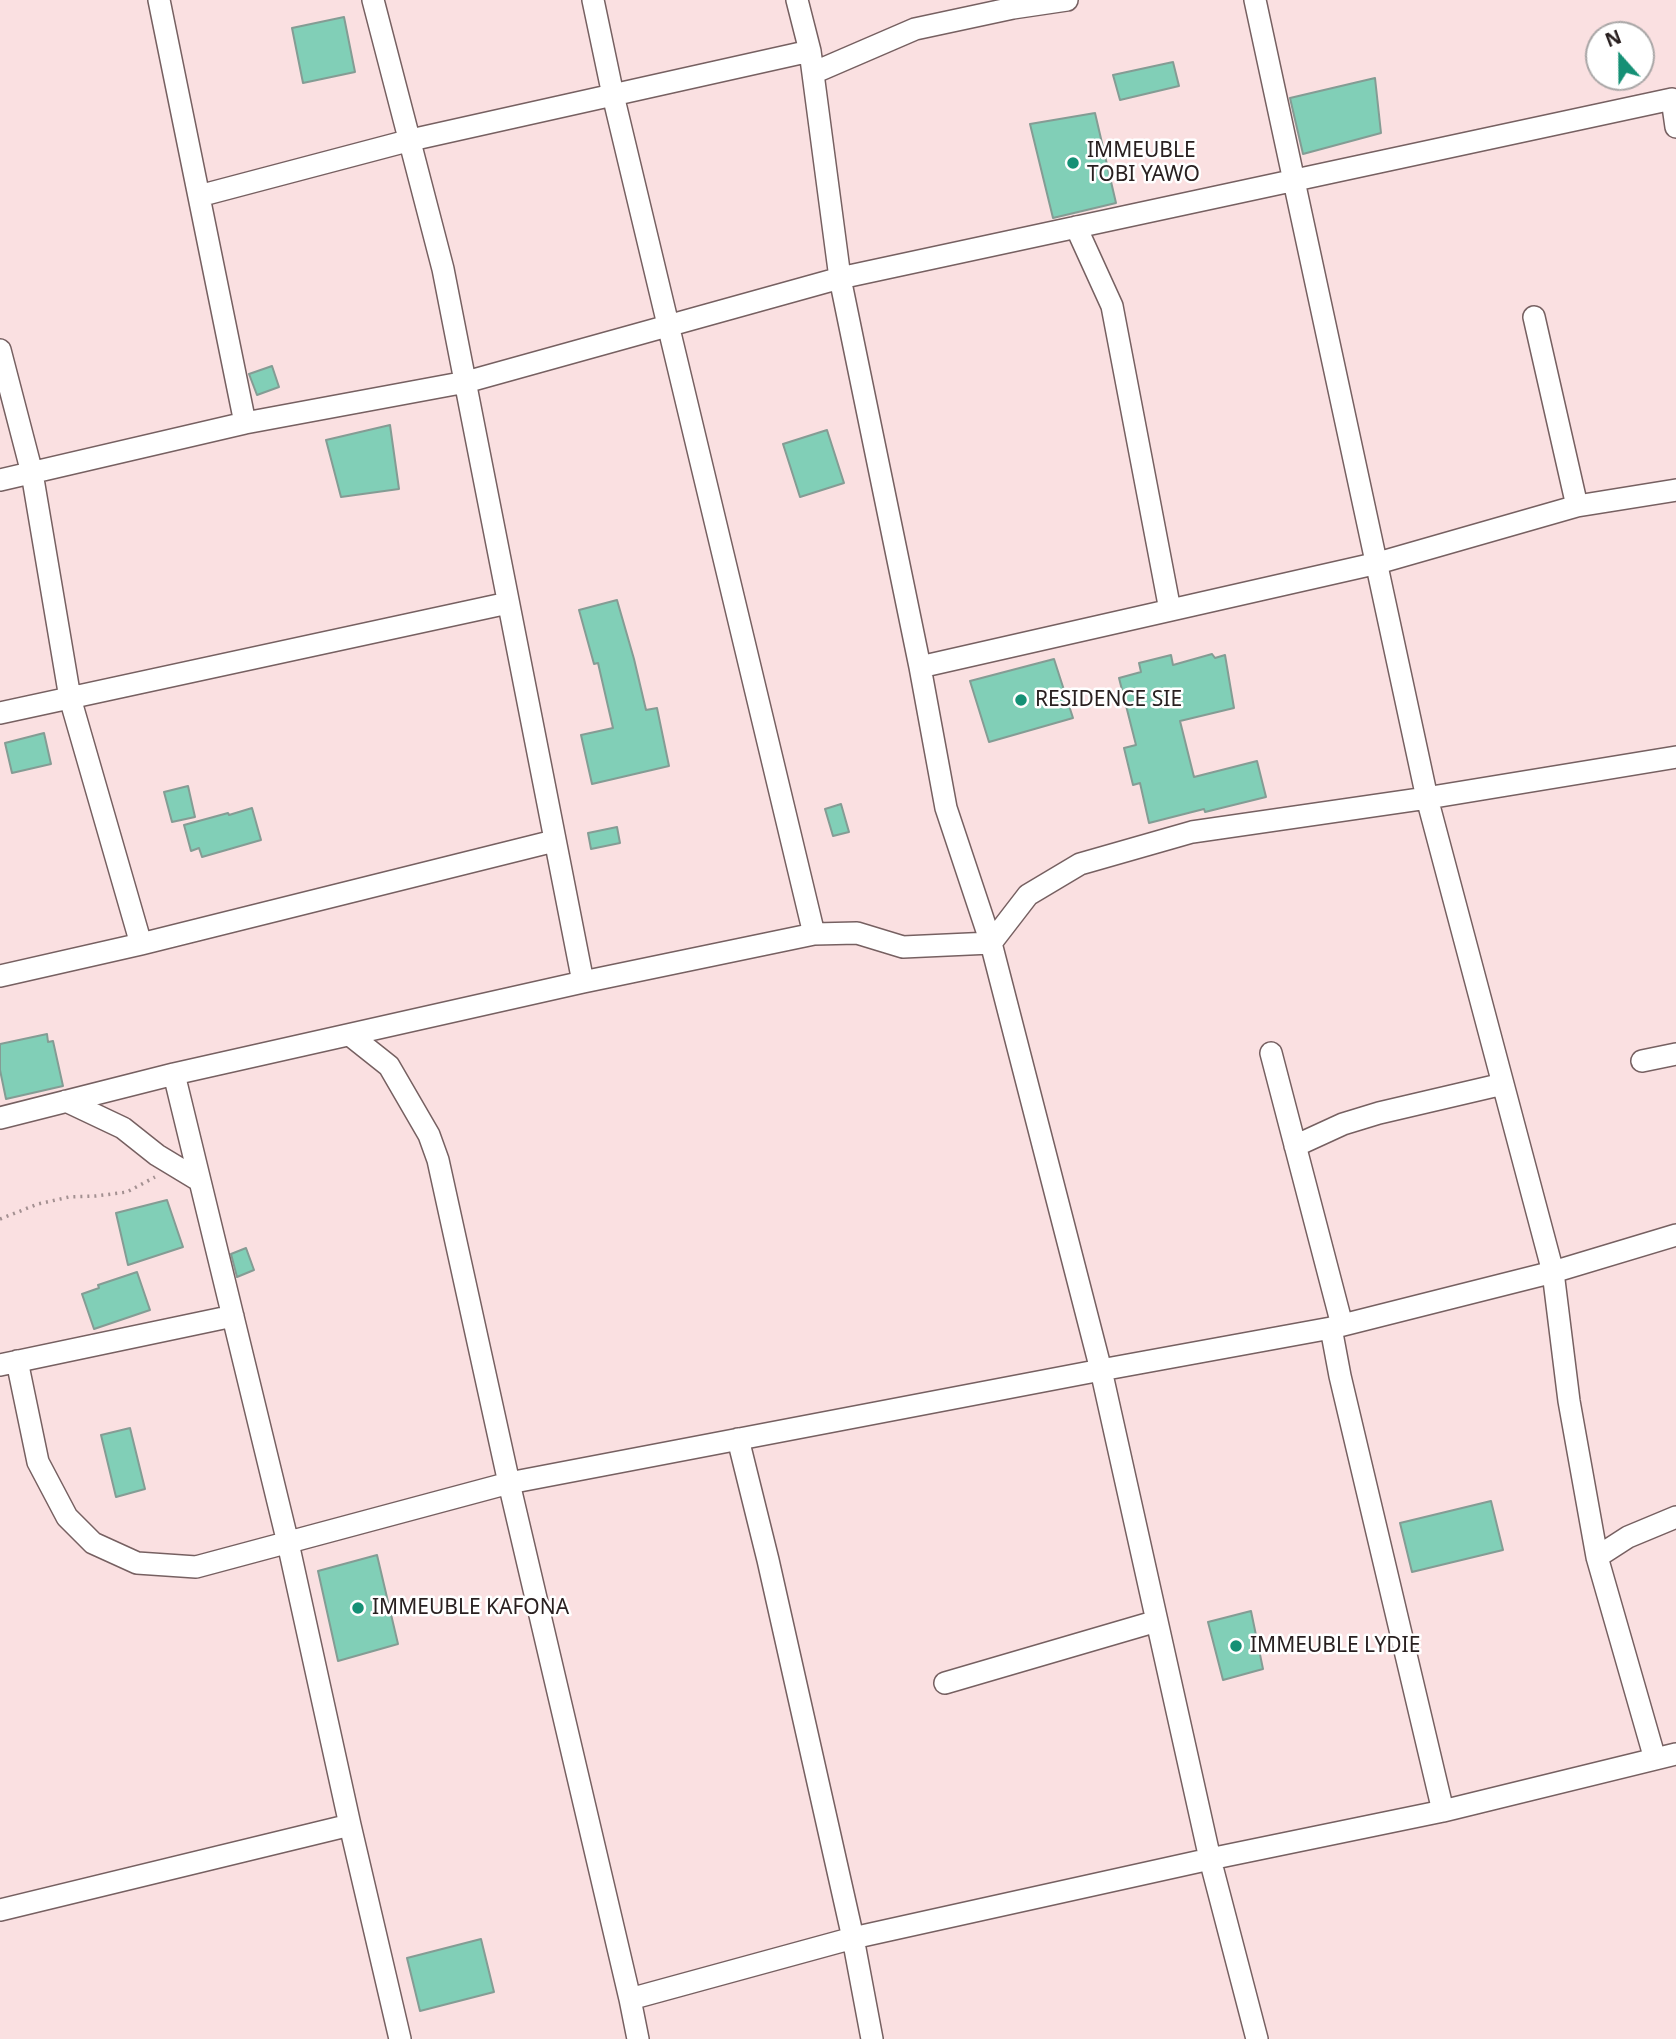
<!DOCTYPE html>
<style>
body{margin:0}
#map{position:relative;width:1676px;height:2039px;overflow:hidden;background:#fae0e1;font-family:"Noto Sans",sans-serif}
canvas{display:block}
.north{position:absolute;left:1585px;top:21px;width:70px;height:70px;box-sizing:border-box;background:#fff;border:2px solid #a9a6a6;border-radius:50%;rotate:339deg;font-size:19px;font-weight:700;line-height:28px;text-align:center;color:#292020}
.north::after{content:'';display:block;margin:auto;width:24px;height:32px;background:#159075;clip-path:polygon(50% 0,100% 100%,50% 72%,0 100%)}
</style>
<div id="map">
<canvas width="1676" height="2039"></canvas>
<div class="north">N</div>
</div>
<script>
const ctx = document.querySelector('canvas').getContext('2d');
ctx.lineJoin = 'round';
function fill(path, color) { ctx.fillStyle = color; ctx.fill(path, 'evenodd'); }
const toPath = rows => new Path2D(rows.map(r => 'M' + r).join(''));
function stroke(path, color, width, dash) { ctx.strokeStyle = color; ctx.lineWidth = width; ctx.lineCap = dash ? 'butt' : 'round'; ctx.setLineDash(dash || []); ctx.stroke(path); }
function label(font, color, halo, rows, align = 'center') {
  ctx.font = font + ' "Noto Sans",sans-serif'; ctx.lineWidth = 5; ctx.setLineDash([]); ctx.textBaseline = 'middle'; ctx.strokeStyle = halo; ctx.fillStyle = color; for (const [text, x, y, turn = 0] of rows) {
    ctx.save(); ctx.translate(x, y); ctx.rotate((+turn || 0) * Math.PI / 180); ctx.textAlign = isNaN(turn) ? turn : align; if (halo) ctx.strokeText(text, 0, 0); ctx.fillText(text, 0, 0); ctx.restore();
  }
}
const building = toPath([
 [344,17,355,72,303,83,292,28,344,17],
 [1173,62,1179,86,1120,100,1113,75,1173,62],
 [1375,78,1381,133,1303,154,1290,98,1375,78],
 [1095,113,1116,203,1053,218,1030,124,1095,113],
 [272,366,279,387,257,395,249,374,272,366],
 [390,425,399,489,341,497,326,440,390,425],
 [827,430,844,483,800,497,783,444,827,430],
 [617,600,634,659,646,710,657,708,669,766,592,784,581,735,613,728,598,663,594,664,579,610,617,600],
 [1212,654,1215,658,1225,655,1234,708,1180,721,1194,777,1257,761,1266,797,1205,812,1204,809,1149,823,1140,783,1133,785,1124,748,1136,745,1119,678,1141,672,1139,663,1171,655,1173,665,1212,654],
 [1054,659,1073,718,989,742,970,681,1054,659],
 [44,733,51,764,12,773,5,743,44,733],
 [188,786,195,817,172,822,164,792,188,786],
 [841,804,849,832,833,836,825,809,841,804],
 [252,808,261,840,202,857,199,848,191,851,184,825,228,813,229,815,252,808],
 [617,827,620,843,591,849,588,833,617,827],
 [47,1034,48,1042,53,1041,63,1086,6,1099,0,1070,0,1044,47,1034],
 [167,1200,183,1247,128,1265,116,1213,167,1200],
 [246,1248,254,1270,237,1277,231,1254,246,1248],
 [137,1272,150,1310,94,1329,82,1294,99,1288,98,1285,137,1272],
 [130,1428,145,1489,116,1497,101,1435,130,1428],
 [1491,1501,1503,1550,1412,1572,1400,1523,1491,1501],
 [377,1555,398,1644,338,1661,318,1571,377,1555],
 [1251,1611,1263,1669,1223,1680,1208,1622,1251,1611],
 [481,1939,494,1992,420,2011,407,1958,481,1939]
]);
const path = toPath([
 [0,1219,38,1204,69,1197,96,1196,127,1192,155,1177]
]);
const street = toPath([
 [159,0,245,423],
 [373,0,443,269,583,982],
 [593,0,613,95,814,934],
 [797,0,810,51,840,278,920,667,946,808,991,943,1101,1370,1210,1859,1257,2039],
 [1255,0,1427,798,1553,1272,1569,1401,1597,1557,1655,1759],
 [813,73,915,29,1013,8,1067,0],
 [199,196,411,140,810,51],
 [1076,227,1112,306,1170,610],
 [1534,317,1577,506],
 [0,350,32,473,70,698,141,944],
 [0,480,245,423,466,382,840,278,1672,99,1676,127],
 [920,667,1378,563,1577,506,1676,490],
 [0,713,508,603],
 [0,976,141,944,554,841],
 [350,1035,389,1066,429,1135,438,1160,509,1483,630,1999,638,2039],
 [1271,1053,1342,1325],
 [1642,1061,1676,1054],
 [174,1074,288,1543,350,1825,400,2039],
 [66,1101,123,1128,157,1155,200,1181],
 [0,1118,174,1074,583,982,814,934,857,933,903,947,991,943,1028,895,1080,864,1192,832,1427,798,1676,757],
 [1295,1146,1343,1124,1379,1113,1503,1084],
 [1331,1328,1553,1272,1676,1235],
 [17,1361,38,1462,67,1517,93,1543,137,1563,196,1567,509,1483,1101,1370,1331,1328,1340,1376,1443,1811],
 [0,1365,233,1316],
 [738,1439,768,1560,853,1938,872,2039],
 [1597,1557,1628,1537,1676,1517],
 [945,1683,1157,1621],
 [0,1910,350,1825],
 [630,1999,853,1938,1210,1859,1443,1811,1676,1754]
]);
const markers = [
 [1073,163,7,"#159075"],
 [1021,700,7,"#159075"],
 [358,1608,7,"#159075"],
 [1236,1646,7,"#159075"]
];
const poiNames = [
 ["IMMEUBLE",1087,151],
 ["TOBI YAWO",1087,175],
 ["RESIDENCE SIE",1035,700],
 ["IMMEUBLE KAFONA",372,1608],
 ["IMMEUBLE LYDIE",1250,1646]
];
fill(building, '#81cfb7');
stroke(building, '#849c94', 2);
stroke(street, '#766061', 24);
stroke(path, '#a39091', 3.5, [2, 5]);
stroke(street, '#fff', 21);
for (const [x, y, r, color] of markers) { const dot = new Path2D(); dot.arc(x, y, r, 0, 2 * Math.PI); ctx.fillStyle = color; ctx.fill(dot); stroke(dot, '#fff', 2.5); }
label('21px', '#292020', '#fff', poiNames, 'left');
</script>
